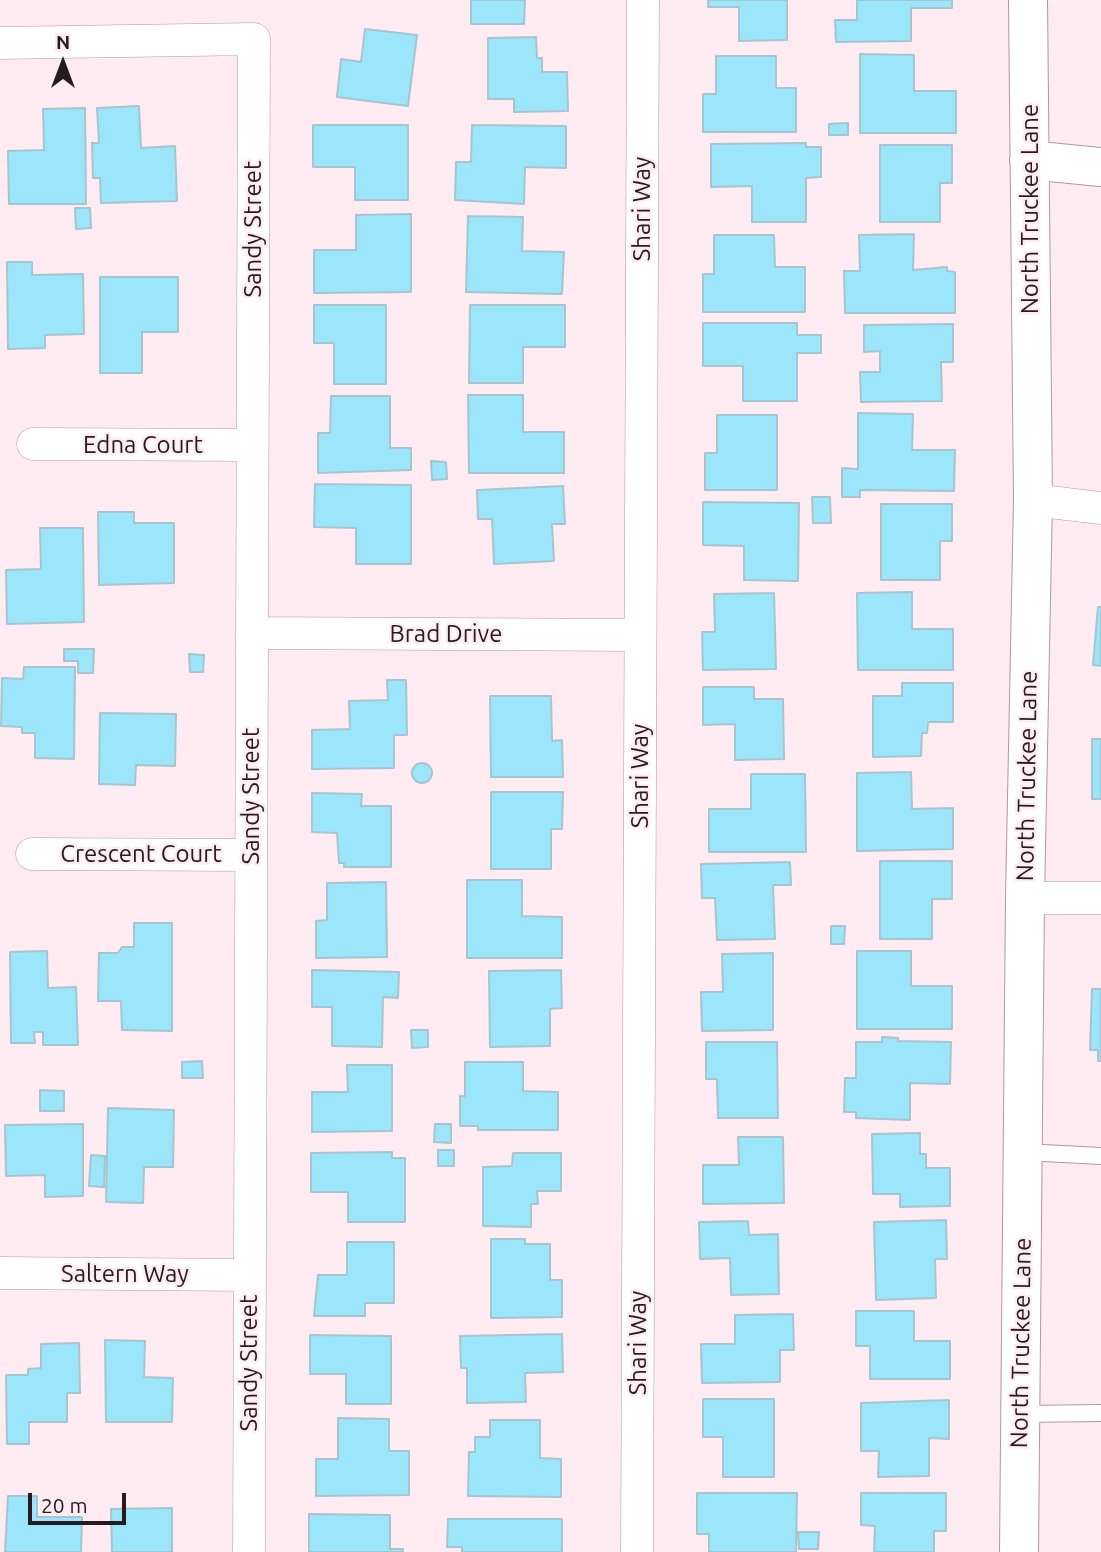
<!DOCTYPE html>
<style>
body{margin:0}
#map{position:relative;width:1101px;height:1552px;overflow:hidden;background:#feecf2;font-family:Ubuntu,sans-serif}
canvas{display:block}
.north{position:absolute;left:28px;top:28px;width:70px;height:70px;-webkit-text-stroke:5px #feecf2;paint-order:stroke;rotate:0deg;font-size:19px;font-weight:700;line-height:28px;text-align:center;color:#261c20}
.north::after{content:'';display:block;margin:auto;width:24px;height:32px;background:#261c20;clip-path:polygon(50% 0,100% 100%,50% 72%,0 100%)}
.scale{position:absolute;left:28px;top:1493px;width:98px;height:32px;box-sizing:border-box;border:4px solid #261c20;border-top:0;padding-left:9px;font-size:21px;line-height:24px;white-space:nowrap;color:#261c20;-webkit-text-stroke:5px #feecf2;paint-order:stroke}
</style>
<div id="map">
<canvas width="1101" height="1552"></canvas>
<div class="north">N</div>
<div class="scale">20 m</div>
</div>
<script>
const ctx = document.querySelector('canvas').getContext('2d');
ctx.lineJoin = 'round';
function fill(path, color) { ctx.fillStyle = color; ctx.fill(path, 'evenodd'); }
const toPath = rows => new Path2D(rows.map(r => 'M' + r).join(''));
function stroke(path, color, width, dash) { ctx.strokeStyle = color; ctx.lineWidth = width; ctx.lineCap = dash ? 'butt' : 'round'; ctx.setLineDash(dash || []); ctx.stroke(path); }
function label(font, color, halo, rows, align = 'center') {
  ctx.font = font + ' Ubuntu,sans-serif'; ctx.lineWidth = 5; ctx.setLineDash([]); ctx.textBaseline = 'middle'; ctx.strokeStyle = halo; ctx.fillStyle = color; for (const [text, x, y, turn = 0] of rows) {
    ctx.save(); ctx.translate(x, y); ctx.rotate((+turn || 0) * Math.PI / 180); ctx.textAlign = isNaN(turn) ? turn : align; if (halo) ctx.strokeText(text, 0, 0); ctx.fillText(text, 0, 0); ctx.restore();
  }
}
const building = toPath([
 [471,0,525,0,524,24,471,24,471,0],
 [787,0,787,40,739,41,739,7,708,7,708,0,787,0],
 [857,0,952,0,952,8,911,8,911,41,836,42,835,20,857,20,857,0],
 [365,29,417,35,408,106,337,97,341,59,361,62,365,29],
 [536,37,537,58,542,58,542,72,567,72,568,111,514,112,514,99,488,99,488,38,536,37],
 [860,54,914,55,914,91,956,91,956,133,860,133,860,54],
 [716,56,776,56,776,88,796,88,796,132,703,132,703,94,716,94,716,56],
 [139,106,141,148,175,146,177,201,101,203,100,178,93,178,92,143,99,143,97,108,139,106],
 [85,108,86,204,9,204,8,151,44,150,43,109,85,108],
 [848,123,848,135,829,135,829,124,848,123],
 [313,125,408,125,408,200,355,200,355,167,313,167,313,125],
 [472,125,566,126,566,168,525,167,524,204,455,200,456,162,471,162,472,125],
 [806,143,806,147,821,147,821,177,806,178,806,222,752,222,752,186,711,187,711,144,806,143],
 [880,145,952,145,952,183,940,183,940,222,880,222,880,145],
 [75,208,90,208,91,228,76,229,75,208],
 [411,214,411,292,314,293,314,250,356,250,356,215,411,214],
 [468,216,523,217,522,251,564,252,562,294,466,292,468,216],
 [914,234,913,270,947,267,947,271,955,272,955,313,845,313,844,271,860,271,859,235,914,234],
 [714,235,774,235,775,267,805,267,805,312,703,312,703,274,714,274,714,235],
 [7,262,32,262,32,275,83,274,84,334,45,335,45,348,8,349,7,262],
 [100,277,178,277,178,332,142,332,142,373,100,373,100,277],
 [314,305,386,305,386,384,334,384,334,343,314,343,314,305],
 [470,305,565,305,565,347,523,347,523,383,469,383,470,305],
 [703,323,797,323,797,335,821,335,821,353,797,353,797,401,743,401,743,366,703,366,703,323],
 [953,324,953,362,941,362,942,401,861,402,860,372,880,372,880,351,864,352,864,325,953,324],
 [468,395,523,395,523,432,564,432,564,473,469,473,468,395],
 [331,396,390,396,390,448,411,448,411,470,318,473,318,433,330,433,331,396],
 [858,413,913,414,912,450,955,450,954,491,860,490,860,497,842,497,842,468,858,469,858,413],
 [717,415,777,415,777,490,705,490,705,453,717,453,717,415],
 [431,461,446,462,447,479,432,480,431,461],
 [315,484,411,485,411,564,356,564,356,528,314,527,315,484],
 [563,486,565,524,552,524,554,561,494,564,492,519,478,519,477,490,563,486],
 [812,497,830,497,831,523,813,523,812,497],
 [703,502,799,503,798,581,744,580,744,546,703,545,703,502],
 [881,504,952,504,952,541,940,541,940,580,881,580,881,504],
 [98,512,134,512,134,523,174,523,174,583,99,585,98,512],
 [40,528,83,528,84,622,7,624,6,570,41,569,40,528],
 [912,592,912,629,953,629,953,670,858,670,857,593,912,592],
 [774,593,776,669,703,670,702,632,715,632,714,594,774,593],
 [1098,607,1101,607,1101,666,1093,665,1098,607],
 [64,649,94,649,93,673,78,673,78,661,64,661,64,649],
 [189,654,204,655,203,672,190,672,189,654],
 [24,667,75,667,74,759,35,758,35,733,22,733,22,727,1,726,2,678,23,679,24,667],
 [387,680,406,680,407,735,394,735,394,768,312,769,312,730,350,729,349,701,388,700,387,680],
 [902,683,953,683,953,722,928,722,927,733,922,733,921,756,873,757,873,696,902,696,902,683],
 [703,687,754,687,754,699,783,699,784,759,735,760,735,724,703,725,703,687],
 [490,696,551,696,552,741,562,740,563,777,491,777,490,696],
 [100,713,176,714,175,766,136,765,135,785,99,784,100,713],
 [1092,739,1101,739,1101,799,1092,799,1092,739],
 '412 773a10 10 0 1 1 20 0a10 10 0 1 1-20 0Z',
 [911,772,912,809,953,808,953,849,857,851,857,773,911,772],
 [751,774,805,774,806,852,709,852,709,809,751,809,751,774],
 [491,792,563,792,562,829,551,829,551,869,491,869,491,792],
 [312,793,362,794,361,806,391,806,391,867,344,867,344,863,339,863,337,833,312,832,312,793],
 [880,861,952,861,952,899,932,899,932,939,880,939,880,861],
 [790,862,791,885,773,885,775,939,717,940,715,898,702,898,701,864,790,862],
 [467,880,522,880,522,916,562,917,562,958,467,958,467,880],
 [386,882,387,957,316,958,316,921,327,920,327,883,386,882],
 [134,923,172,923,172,1031,122,1030,121,1001,98,1001,99,953,118,953,122,947,134,947,134,923],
 [831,926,845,926,844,944,831,944,831,926],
 [47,951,48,988,76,987,78,1045,43,1045,43,1032,34,1032,35,1043,11,1043,10,952,47,951],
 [857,951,911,951,911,986,952,986,952,1029,857,1029,857,951],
 [773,953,773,1030,702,1031,701,992,723,992,722,954,773,953],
 [312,970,399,972,398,998,383,997,382,1047,332,1046,332,1007,312,1007,312,970],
 [561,970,562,1008,550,1009,550,1046,490,1047,489,971,561,970],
 [1092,989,1101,989,1101,1061,1098,1061,1098,1050,1090,1050,1092,989],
 [411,1030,428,1030,428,1047,412,1048,411,1030],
 [882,1037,898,1038,898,1041,951,1042,950,1084,910,1083,910,1120,856,1118,856,1112,844,1112,845,1078,856,1078,856,1042,882,1042,882,1037],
 [706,1042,777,1042,778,1118,718,1118,717,1079,706,1079,706,1042],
 [202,1061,203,1078,182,1078,182,1062,202,1061],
 [465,1062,523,1062,523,1091,558,1092,558,1130,478,1130,478,1126,460,1126,460,1096,465,1096,465,1062],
 [347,1065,392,1065,392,1131,312,1132,312,1092,348,1092,347,1065],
 [40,1090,64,1091,64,1111,40,1111,40,1090],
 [108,1108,174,1110,173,1167,144,1167,143,1203,106,1202,108,1108],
 [83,1124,83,1196,45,1197,45,1175,6,1176,5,1125,83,1124],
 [435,1124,451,1124,451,1143,434,1142,435,1124],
 [920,1133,920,1154,926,1154,926,1168,950,1168,950,1206,900,1207,900,1194,873,1194,872,1134,920,1133],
 [738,1137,783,1137,784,1203,703,1204,703,1165,739,1165,738,1137],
 [438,1150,454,1150,454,1166,438,1166,438,1150],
 [392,1152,392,1158,405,1158,405,1222,348,1222,348,1192,311,1192,311,1153,392,1152],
 [513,1153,561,1153,561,1191,537,1191,538,1204,531,1204,531,1227,483,1226,483,1167,512,1166,513,1153],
 [91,1155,105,1156,104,1187,89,1186,91,1155],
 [946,1220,947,1259,935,1259,936,1298,876,1300,874,1222,946,1220],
 [748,1221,749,1235,778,1234,779,1294,731,1295,730,1258,700,1259,699,1222,748,1221],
 [491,1239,525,1239,525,1244,550,1244,550,1280,562,1280,562,1317,491,1318,491,1239],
 [347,1242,394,1242,394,1303,365,1303,365,1316,314,1316,318,1275,347,1275,347,1242],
 [856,1311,914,1311,914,1341,950,1341,950,1379,870,1379,870,1346,856,1346,856,1311],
 [793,1314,794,1350,780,1350,780,1382,702,1383,701,1344,735,1344,735,1315,793,1314],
 [562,1334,563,1372,525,1373,526,1402,467,1403,467,1368,461,1368,460,1336,562,1334],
 [310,1335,391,1336,391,1404,346,1404,346,1374,310,1374,310,1335],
 [105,1340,145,1341,144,1377,173,1378,172,1422,106,1422,105,1340],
 [79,1343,80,1393,67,1393,67,1422,29,1422,29,1444,7,1444,6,1375,28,1375,28,1369,41,1368,41,1344,79,1343],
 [703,1399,774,1399,774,1477,723,1477,723,1437,703,1437,703,1399],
 [949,1400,949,1439,929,1438,929,1476,878,1477,879,1451,861,1451,861,1403,949,1400],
 [338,1418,389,1419,389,1451,409,1451,409,1495,316,1496,316,1459,338,1459,338,1418],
 [490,1420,540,1420,540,1458,561,1459,561,1497,468,1496,469,1452,475,1452,475,1437,490,1437,490,1420],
 [697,1493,797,1493,796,1552,709,1552,709,1534,697,1534,697,1493],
 [861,1493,946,1493,946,1531,934,1531,934,1552,874,1552,875,1526,861,1525,861,1493],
 [8,1496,37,1496,37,1517,82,1517,81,1552,5,1552,8,1496],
 [172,1508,172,1552,112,1552,111,1509,172,1508],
 [309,1514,390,1515,390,1549,403,1549,403,1552,309,1552,309,1514],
 [448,1519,562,1519,562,1552,462,1552,462,1547,447,1547,448,1519],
 [798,1532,819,1532,818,1549,799,1549,798,1532]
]);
const service = toPath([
 [1024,1152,1101,1156],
 [1020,1414,1101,1413]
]);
const minor = toPath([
 [0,43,254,39,249,1552],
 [33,444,252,445],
 [1033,500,1101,508],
 [252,633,640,635],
 [32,854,251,855],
 [1025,898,1101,898],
 [0,1273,249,1275],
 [637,1552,643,0]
]);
const tertiary = toPath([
 [1029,160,1101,167],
 [1019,1552,1025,898,1033,500,1028,0]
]);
const streetNames = [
 ["Shari Way",642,209,-90],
 ["North Truckee Lane",1030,209,-90],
 ["Sandy Street",253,229,-90],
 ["Edna Court",143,445],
 ["Brad Drive",446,634],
 ["Shari Way",640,776,-90],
 ["North Truckee Lane",1027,776,-89],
 ["Sandy Street",251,796,-90],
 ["Crescent Court",141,854],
 ["Saltern Way",125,1274],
 ["Shari Way",638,1343,-90],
 ["North Truckee Lane",1021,1343,-89],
 ["Sandy Street",249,1363,-90]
];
fill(building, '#9ce6fb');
stroke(building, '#a6c5ce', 2);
stroke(service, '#b297a1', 18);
stroke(minor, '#b297a1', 33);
stroke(tertiary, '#b297a1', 40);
stroke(service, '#fff', 16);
stroke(minor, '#fff', 32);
stroke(tertiary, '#fff', 38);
label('24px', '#261c20', '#feecf2', streetNames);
</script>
